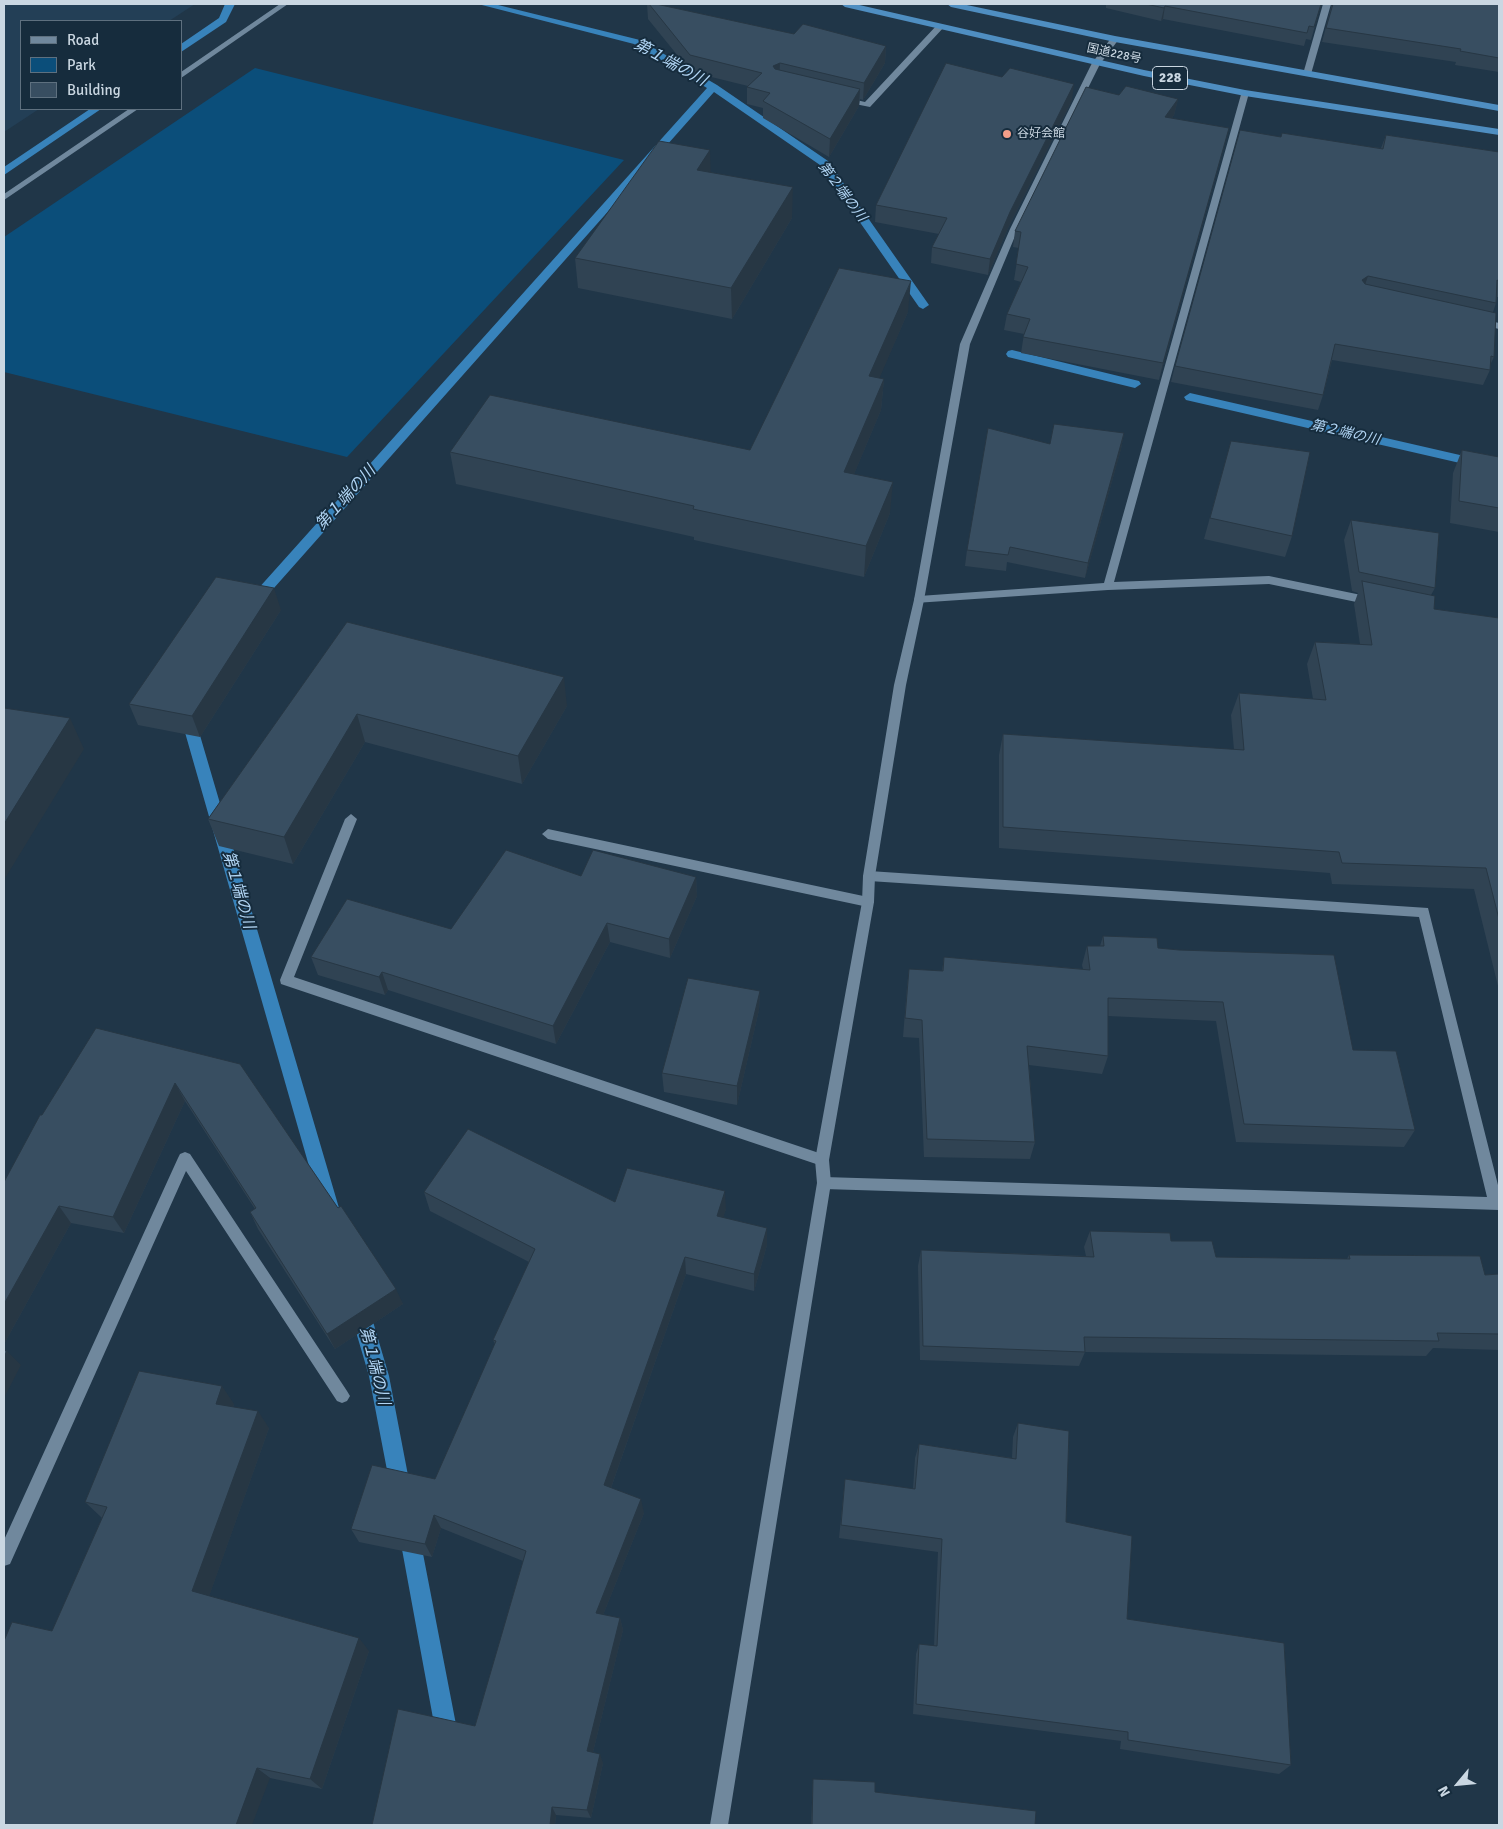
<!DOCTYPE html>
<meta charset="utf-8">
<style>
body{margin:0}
#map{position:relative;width:1503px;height:1829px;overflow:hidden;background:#203648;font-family:Signika,sans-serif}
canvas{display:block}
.frame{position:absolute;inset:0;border:5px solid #cad7e2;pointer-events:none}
.legend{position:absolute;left:20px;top:20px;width:162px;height:90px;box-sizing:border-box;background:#162c3d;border:1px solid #5e707f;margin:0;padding:6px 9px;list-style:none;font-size:15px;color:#cad7e2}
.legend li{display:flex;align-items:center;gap:10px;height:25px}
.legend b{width:25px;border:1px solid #5e707f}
.north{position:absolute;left:1433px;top:1759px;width:50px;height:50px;-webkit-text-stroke:4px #162c3d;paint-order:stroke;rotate:242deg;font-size:14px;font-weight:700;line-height:20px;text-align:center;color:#cad7e2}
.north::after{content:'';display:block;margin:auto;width:18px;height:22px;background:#cad7e2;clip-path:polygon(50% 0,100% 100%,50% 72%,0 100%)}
</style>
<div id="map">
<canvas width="1503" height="1829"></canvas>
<div class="frame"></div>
<ul class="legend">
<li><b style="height:6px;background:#70889d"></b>Road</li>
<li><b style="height:14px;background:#0b4e7a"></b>Park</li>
<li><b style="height:14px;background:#384e61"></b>Building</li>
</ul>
<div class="north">N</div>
</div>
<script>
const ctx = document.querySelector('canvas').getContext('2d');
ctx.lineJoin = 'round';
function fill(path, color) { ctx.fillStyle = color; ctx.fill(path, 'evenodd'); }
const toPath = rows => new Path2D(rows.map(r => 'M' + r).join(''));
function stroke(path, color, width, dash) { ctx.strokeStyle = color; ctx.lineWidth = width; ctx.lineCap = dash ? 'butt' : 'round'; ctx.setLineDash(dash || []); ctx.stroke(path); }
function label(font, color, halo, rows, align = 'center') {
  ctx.font = font + ' Signika,"Noto Sans JP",sans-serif'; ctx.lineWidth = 4; ctx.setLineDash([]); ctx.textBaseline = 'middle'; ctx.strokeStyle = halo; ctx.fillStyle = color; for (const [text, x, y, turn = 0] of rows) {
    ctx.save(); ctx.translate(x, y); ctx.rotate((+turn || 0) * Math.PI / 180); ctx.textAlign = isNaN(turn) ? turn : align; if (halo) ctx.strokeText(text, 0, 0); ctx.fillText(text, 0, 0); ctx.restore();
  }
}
const built = toPath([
 [4,4,195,4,169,21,21,21,21,109,39,109,4,132]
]);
const green = toPath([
 [255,68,624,160,347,457,4,372,4,237]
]);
const stream = toPath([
 [225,4,235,4,226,22,181,52,181,44,219,18,225,4],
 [478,4,494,4,640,40,717,85,828,161,929,305,923,309,919,307,820,165,714,92,258,606,248,606,246,603,248,600,707,88,634,44,478,4],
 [90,109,101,109,4,175,4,167,90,109],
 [1012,350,1139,381,1141,384,1135,388,1008,357,1006,354,1008,351,1012,350],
 [1190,393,1499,464,1499,472,1186,400,1184,397,1190,393],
 [187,710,192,711,194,715,339,1208,337,1214,330,1216,323,1214,321,1208,180,715,182,711,187,710],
 [359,1299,366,1302,369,1308,389,1376,411,1491,408,1498,401,1501,394,1498,391,1491,369,1376,349,1308,352,1302,359,1299],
 [409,1523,416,1526,419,1533,459,1740,456,1748,448,1751,440,1748,437,1740,399,1533,402,1526,409,1523]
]);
const lane = toPath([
 [1323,4,1331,4,1311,74,1307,76,1303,74,1323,4]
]);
const street = toPath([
 [937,25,944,27,870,107,840,101,840,97,843,97,865,102,937,25],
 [1242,91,1249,93,1114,582,1269,576,1371,597,1375,598,1376,601,1375,604,1371,605,1269,584,1108,590,915,603,914,600,915,597,919,596,1104,583,1242,91],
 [1478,318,1499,323,1499,329,1475,323,1475,319,1478,318],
 [351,814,357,819,294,977,822,1154,827,1156,829,1160,827,1164,822,1166,281,984,280,980,345,819,351,814],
 [548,829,868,897,872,899,874,902,872,905,868,907,548,839,542,834,548,829],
 [869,871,1428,908,1499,1189,1499,1210,824,1189,819,1187,817,1183,819,1179,824,1177,1487,1197,1419,917,869,881,865,879,863,876,865,873,869,871],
 [185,1152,190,1154,347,1391,350,1396,347,1401,342,1403,337,1401,186,1171,10,1564,4,1566,4,1540,178,1158,180,1154,185,1152]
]);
const secondary = toPath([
 [280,4,288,4,181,78,181,72,280,4],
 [1112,37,1119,39,1100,64,1018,229,970,344,924,600,906,685,875,876,874,902,829,1160,831,1183,728,1825,710,1825,817,1183,815,1160,862,902,863,876,894,685,914,600,960,344,1010,229,1092,63,1112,37],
 [129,109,138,109,4,200,4,194,129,109]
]);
const highway = toPath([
 [841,4,855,4,1144,70,1245,90,1499,129,1499,135,1245,96,1144,76,845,7,841,4],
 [947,4,962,4,1115,36,1499,105,1499,111,1115,42,951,7,947,4]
]);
const wall = toPath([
 [647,4,656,4,794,34,886,46,885,63,863,100,860,99,859,106,829,157,763,118,763,108,747,104,747,87,748,86,691,72,648,19],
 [1106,4,1321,4,1311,40,1306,39,1304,46,1163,19,1161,21,1106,8],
 [1332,4,1499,4,1499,72,1455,65,1456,62,1322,42],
 [1119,95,1178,99,1174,115,1172,118,1225,143,1159,380,1021,353,1024,334,1004,330,1007,314,1021,282,1014,280,1019,248,1013,247,1015,231],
 [1072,100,1008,228,988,275,931,263,932,247,939,234,875,222,876,205],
 [1386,135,1499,152,1499,297,1497,297,1496,303,1493,312,1494,357,1490,365,1490,370,1483,385,1332,360,1323,395,1318,410,1171,382,1175,366,1281,137,1381,148],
 [710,172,792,218,732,319,578,288,575,258],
 [908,312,879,378,884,379,881,410,854,474,890,513,864,577,694,540,694,537,456,484,450,452,750,450],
 [1124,433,1121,449,1085,578,1007,562,1006,571,965,566,967,550,1050,444],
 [1231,441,1292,536,1285,557,1204,539],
 [1462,450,1499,457,1499,532,1450,523,1453,473],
 [1351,520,1435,588,1431,595,1434,609,1499,618,1499,990,1474,889,1332,884,1330,873,999,848,999,755,1003,734,1234,750,1231,715,1239,693,1313,699,1307,664,1315,642,1360,644,1354,604,1358,593,1352,591,1344,540],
 [281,610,200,737,138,725,129,704],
 [347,622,567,706,522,784,365,742,293,864,219,846,208,819],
 [581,876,696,877,697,896,670,958,610,942,556,1044,388,990,385,995,318,975,311,957,451,929],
 [1103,936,1158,948,1353,1050,1415,1130,1404,1147,1236,1142,1216,1021,1108,1016,1108,1056,1102,1074,1029,1065,1035,1142,1030,1159,924,1157,919,1038,903,1037,907,987,909,969,942,971,944,957,1083,969,1082,965,1087,946,1100,946],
 [760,991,759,1010,737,1105,664,1092,662,1073],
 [240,1064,403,1304,335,1349,258,1229,250,1212,255,1209,185,1101,124,1233,71,1223,4,1344,4,1182,42,1115],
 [424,1192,726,1209,723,1217,767,1245,754,1291,686,1274,611,1488,644,1513,603,1615,620,1618,623,1630,593,1752,603,1763,591,1818,556,1815,555,1825,372,1825,475,1726,523,1561,441,1528,432,1557,359,1542,351,1529,435,1479,495,1344,493,1340,529,1262,430,1211],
 [1090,1231,1171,1241,1216,1257,1347,1259,1349,1255,1485,1275,1499,1274,1499,1350,1433,1348,1426,1356,1085,1352,1079,1366,920,1360,918,1266,921,1250,1086,1256,1084,1247],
 [234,1404,233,1407,269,1428,209,1596,369,1651,322,1789,270,1778,52,1631,102,1518,101,1517,85,1502],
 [1018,1423,1066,1522,1127,1619,1291,1765,1279,1774,1120,1749,1121,1741,913,1714,916,1654,919,1644,934,1646,938,1552,839,1538,845,1479,913,1489,915,1458,919,1444,1012,1458,1013,1437],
 [813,1779,875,1792,1035,1825,811,1825]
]);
const shadedWall = toPath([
 [1165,6,1163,19,1161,21,1164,8],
 [886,46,885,63,863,100,864,83],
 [780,63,779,80,773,66],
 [1074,84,1072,100,1008,228,988,275,990,259,1010,212],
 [860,89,859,106,829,157,830,139],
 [1178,99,1174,115,1162,132,1165,117],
 [1229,128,1225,143,1159,380,1163,363],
 [710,150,711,180,697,170],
 [793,187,792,218,732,319,731,288],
 [1368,276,1363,291,1362,280],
 [911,281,908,312,867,407,869,376],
 [884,379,881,410,842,503,844,472],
 [1124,433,1121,449,1085,578,1088,563],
 [893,482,890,513,864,577,866,546],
 [274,588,281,610,200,737,192,716],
 [564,677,567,706,522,784,518,756],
 [357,714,365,742,293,864,284,837],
 [70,718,84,749,4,880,4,824],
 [696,877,697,896,670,958,669,939],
 [607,923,610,942,556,1044,553,1026],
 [382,972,388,990,385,995,379,977],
 [760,991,759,1010,737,1105,737,1086],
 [175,1083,185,1101,124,1233,113,1217],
 [725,1191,726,1209,718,1234,717,1216],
 [59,1206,71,1223,4,1344,4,1304],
 [767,1228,767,1245,754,1291,754,1274],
 [685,1257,686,1274,607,1499,604,1485],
 [396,1289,403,1304,335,1349,327,1334],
 [7,1351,21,1365,4,1398,4,1357],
 [222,1386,234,1404,228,1421,216,1404],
 [258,1411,269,1428,206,1605,192,1591],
 [641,1499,644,1513,599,1625,596,1613],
 [434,1515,441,1528,432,1557,425,1544],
 [620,1618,623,1630,591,1760,587,1751],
 [359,1638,369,1651,322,1789,310,1779],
 [600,1754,603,1763,591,1818,587,1810],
 [257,1768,270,1778,252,1825,236,1825],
 [552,1807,556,1815,555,1825,550,1825]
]);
const building = toPath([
 [649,4,656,4,794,34,803,24,886,46,864,83,780,63,773,66,775,69,860,89,830,139,763,101,770,93,747,87,762,73,690,55,649,4],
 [1146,4,1321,4,1314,27,1309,26,1307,33,1165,6,1164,8,1146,4],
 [1333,4,1499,4,1499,58,1460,51,1461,49,1326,28,1333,4],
 [946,63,1002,77,1010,68,1074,84,1010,212,990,259,932,247,947,218,876,205,946,63],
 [1126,86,1178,99,1165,117,1229,128,1163,363,1023,337,1030,319,1007,314,1028,267,1016,264,1021,232,1015,231,1086,87,1119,95,1126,86],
 [1240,130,1281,137,1282,133,1383,149,1386,135,1499,152,1499,281,1497,280,1496,303,1368,276,1362,280,1365,284,1496,313,1494,357,1491,356,1490,370,1335,344,1323,395,1175,366,1240,130],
 [659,141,710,150,697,170,793,187,731,288,575,258,659,141],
 [839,268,911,281,869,376,884,379,844,472,893,482,866,546,693,509,694,506,450,452,490,395,750,450,839,268],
 [1054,424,1124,433,1088,563,1010,547,1008,555,967,550,988,428,1050,444,1054,424],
 [1231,441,1310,452,1292,536,1210,518,1231,441],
 [1462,450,1499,457,1499,508,1459,501,1462,450],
 [1351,520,1439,533,1435,588,1359,572,1351,520],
 [216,577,274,588,192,716,129,704,216,577],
 [1362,581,1435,596,1434,609,1499,618,1499,919,1486,868,1342,863,1339,852,1003,827,1003,734,1244,750,1239,693,1326,700,1315,642,1372,645,1362,581],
 [347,622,564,677,518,756,357,714,284,837,208,819,347,622],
 [4,708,70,718,4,824,4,708],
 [506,850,581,876,593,850,696,877,669,939,607,923,553,1026,382,972,379,977,311,957,347,899,451,929,506,850],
 [1103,936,1157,938,1158,948,1179,950,1334,955,1353,1050,1396,1051,1415,1130,1244,1124,1223,1002,1108,998,1108,1056,1027,1046,1035,1142,927,1139,922,1020,905,1018,909,969,943,971,944,957,1090,970,1087,946,1104,946,1103,936],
 [688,978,760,991,737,1086,662,1073,688,978],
 [96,1028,240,1064,338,1208,341,1206,396,1289,327,1334,250,1212,256,1208,175,1083,113,1217,59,1206,4,1304,4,1182,40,1115,42,1115,96,1028],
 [468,1129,615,1202,627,1168,725,1191,717,1216,767,1228,754,1274,685,1257,604,1485,641,1499,596,1613,620,1618,587,1751,600,1754,587,1810,552,1807,550,1825,372,1825,398,1709,475,1726,526,1551,434,1515,425,1544,351,1529,372,1465,435,1479,496,1341,493,1340,535,1249,424,1192,468,1129],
 [1090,1231,1170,1233,1171,1241,1212,1241,1216,1257,1350,1259,1349,1255,1480,1256,1485,1275,1499,1274,1499,1334,1437,1333,1439,1341,1084,1337,1085,1352,923,1346,921,1250,1094,1257,1090,1231],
 [4,1350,7,1351,4,1357,4,1350],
 [139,1371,222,1386,216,1404,258,1411,192,1591,359,1638,310,1779,257,1768,236,1825,4,1825,4,1641,12,1622,52,1631,107,1507,85,1502,139,1371],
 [1018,1423,1069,1431,1066,1522,1132,1536,1127,1619,1284,1643,1291,1765,1128,1740,1128,1732,916,1704,919,1644,937,1646,942,1539,841,1525,845,1479,915,1489,919,1444,1016,1459,1018,1423],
 [813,1779,875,1782,875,1792,1036,1811,1035,1825,812,1825,813,1779]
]);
const markers = [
 [1007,134,5,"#f49e89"]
];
const farStreetnames = [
 ["国道228号",1114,54,12]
];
const farPoinames = [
 ["谷好会館",1017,134]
];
const shields = [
 [1170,78,35]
];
const shieldNames = [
 ["228",1170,78]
];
const farWaternames = [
 ["第２端の川",842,192,53],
 ["第２端の川",1345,433,13]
];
const waterNames = [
 ["第１端の川",670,63,29],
 ["第１端の川",346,498,-48],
 ["第１端の川",238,890,74],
 ["第１端の川",374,1366,76]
];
fill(built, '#233f56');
fill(green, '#0b4e7a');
fill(stream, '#3883bb');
fill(lane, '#70889d');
fill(street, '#70889d');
fill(secondary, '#70889d');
fill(highway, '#4f8ec1');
fill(wall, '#304353');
fill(shadedWall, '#273744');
fill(building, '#384e61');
stroke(building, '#273744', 1);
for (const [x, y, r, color] of markers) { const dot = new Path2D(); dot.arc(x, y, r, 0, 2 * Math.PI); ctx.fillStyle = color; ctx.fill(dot); stroke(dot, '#162c3d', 2); }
label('12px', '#cad7e2', '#162c3d', farStreetnames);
label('12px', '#cad7e2', '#162c3d', farPoinames, 'left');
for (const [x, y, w] of shields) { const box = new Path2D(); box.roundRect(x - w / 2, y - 11.5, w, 23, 4); ctx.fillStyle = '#162c3d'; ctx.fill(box); stroke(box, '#cad7e2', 1); }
label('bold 14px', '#cad7e2', null, shieldNames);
label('italic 14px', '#b1d5f4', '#162c3d', farWaternames);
label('italic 16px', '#b1d5f4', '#162c3d', waterNames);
</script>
